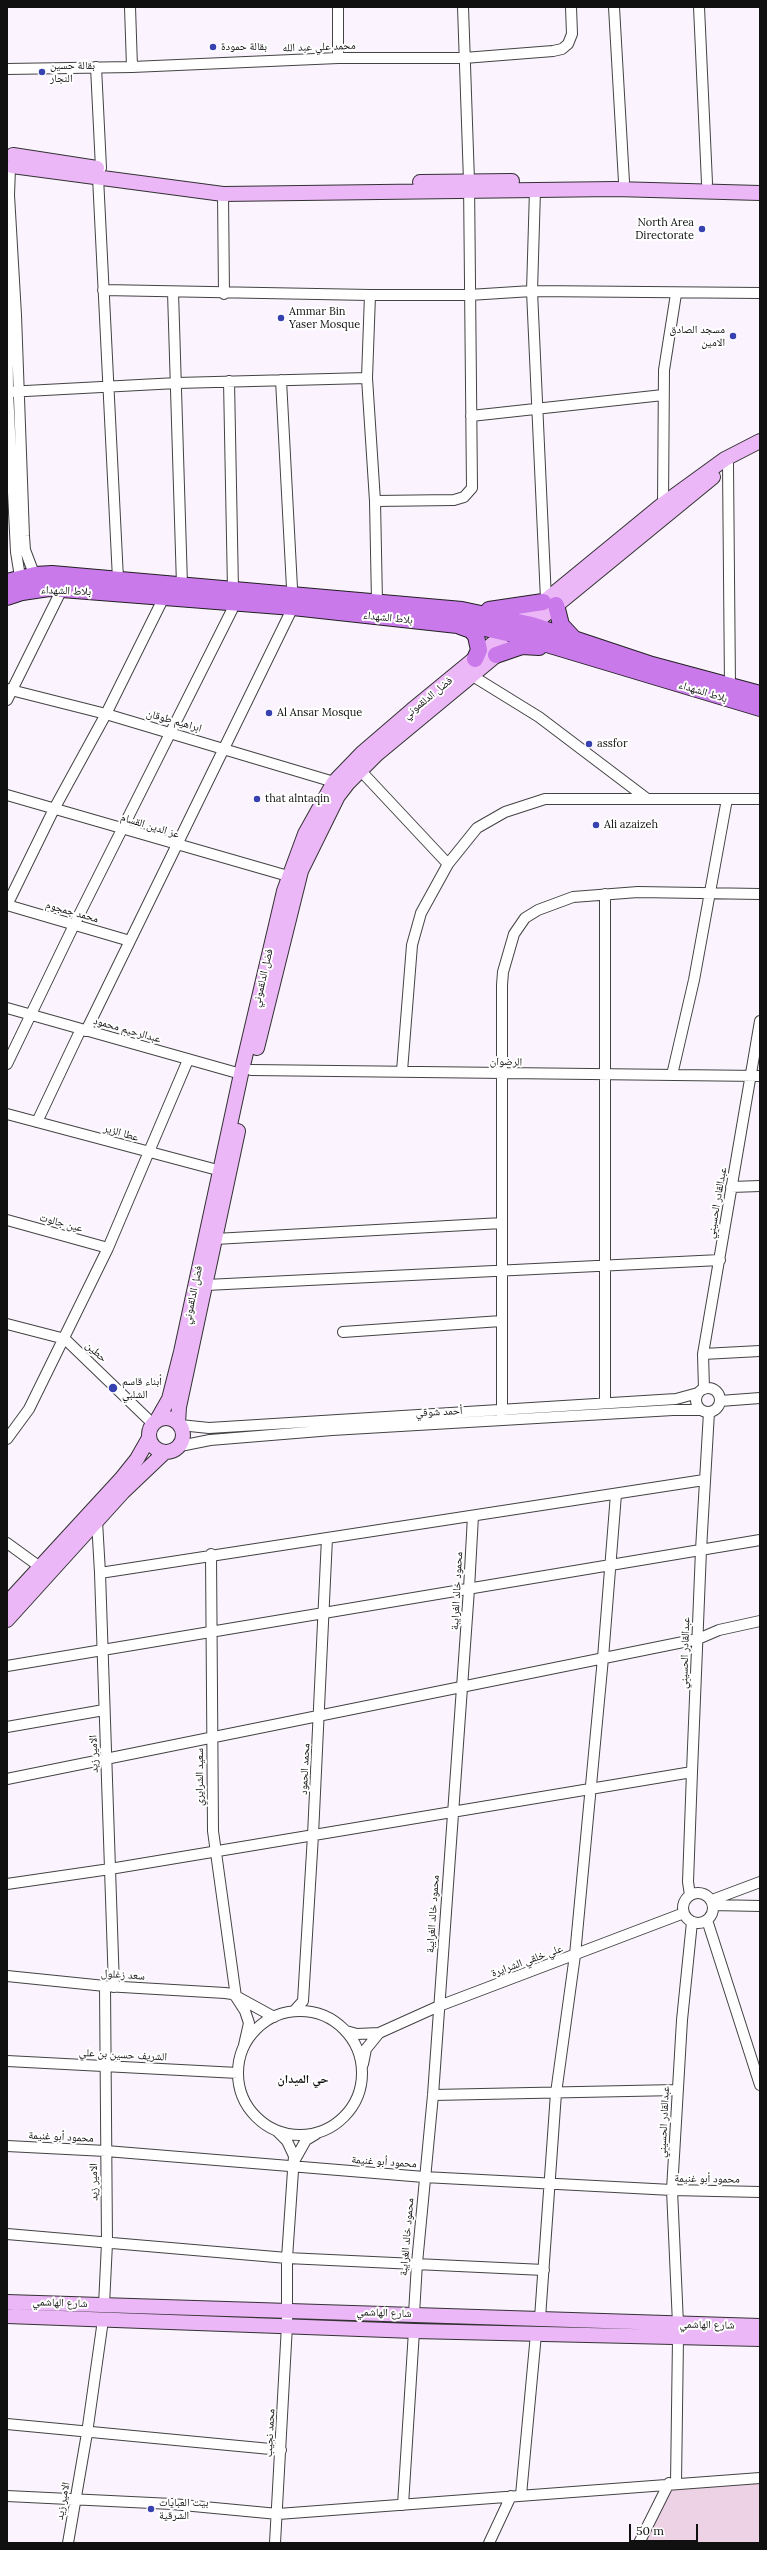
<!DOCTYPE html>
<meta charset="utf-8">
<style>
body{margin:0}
#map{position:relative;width:767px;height:2550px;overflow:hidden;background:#fbf4fe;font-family:Lora,serif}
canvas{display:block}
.frame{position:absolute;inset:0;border:8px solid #101010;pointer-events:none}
.scale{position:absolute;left:629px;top:2524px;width:69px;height:18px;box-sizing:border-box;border:2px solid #101010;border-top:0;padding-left:5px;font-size:12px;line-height:14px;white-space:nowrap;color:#101010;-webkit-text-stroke:3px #fff;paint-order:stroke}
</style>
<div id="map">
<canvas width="767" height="2550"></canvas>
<div class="frame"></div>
<div class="scale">50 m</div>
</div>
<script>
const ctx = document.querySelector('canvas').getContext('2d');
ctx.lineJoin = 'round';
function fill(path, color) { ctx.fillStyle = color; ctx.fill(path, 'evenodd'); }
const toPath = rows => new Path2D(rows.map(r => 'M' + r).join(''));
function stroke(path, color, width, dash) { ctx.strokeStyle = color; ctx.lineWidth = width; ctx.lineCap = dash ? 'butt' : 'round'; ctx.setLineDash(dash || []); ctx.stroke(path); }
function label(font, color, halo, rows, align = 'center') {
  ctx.font = font + ' Lora,"Noto Naskh Arabic",serif'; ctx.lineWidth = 4; ctx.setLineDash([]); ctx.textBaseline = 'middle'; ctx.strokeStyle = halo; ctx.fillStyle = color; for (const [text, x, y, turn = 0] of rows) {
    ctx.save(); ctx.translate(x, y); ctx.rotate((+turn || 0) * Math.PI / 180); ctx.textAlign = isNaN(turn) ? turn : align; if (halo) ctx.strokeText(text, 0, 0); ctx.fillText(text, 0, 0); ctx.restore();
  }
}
const pitch = toPath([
 [760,2476,760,2543,639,2543,670,2481]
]);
const street = toPath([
 [130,7,132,67],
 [614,7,624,182],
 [699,7,707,183],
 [338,58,338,7],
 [96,67,101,168],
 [7,69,132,67,338,58,464,58,553,51,562,49,568,44,572,34,571,7],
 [10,168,9,195,16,315,24,536,25,550,36,579],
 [98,177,118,579],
 [535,190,532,291,546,600],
 [223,194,224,294],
 [7,266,8,392,16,552,21,583],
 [103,290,370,295,469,295,532,291,760,293],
 [173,292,182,585],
 [370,295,367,378,375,501,377,602],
 [229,381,233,590],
 [7,392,177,383,367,378],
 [471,416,663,395],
 [728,464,730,687],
 [375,501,454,500,464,497,472,488,469,181,463,7],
 [663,504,664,370,676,294],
 [471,675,539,717,646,798],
 [7,689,106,714,334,782],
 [7,700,62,589],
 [360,770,448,864],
 [7,795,288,876],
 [605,894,605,1403],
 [7,905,54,809,106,714,164,597],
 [7,905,130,941],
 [7,1008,241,1074],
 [86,1031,293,607,281,380],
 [7,1064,74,925,235,604],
 [251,1070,760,1076],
 [402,1071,412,945,421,913,448,864,477,828,505,812,545,799,760,799],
 [672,1075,694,980,727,799],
 [7,1114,225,1172],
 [37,1122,81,1029],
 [731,1187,760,1186],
 [7,1220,108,1248],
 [215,1239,502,1223],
 [206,1285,720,1260],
 [7,1324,65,1339,153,1424],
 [343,1332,501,1321],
 [703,1354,760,1351],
 '696 1400a12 12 0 1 1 24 0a12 12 0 1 1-24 0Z',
 [704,1389,703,1354,760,1021],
 [720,1401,760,1398],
 [502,1420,502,985,503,972,514,934,525,918,538,910,573,897,638,892,760,894],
 [180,1425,209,1428,676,1399,698,1393],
 [7,1439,29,1409,108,1248,188,1060],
 [180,1446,210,1440,332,1430,673,1410,701,1410],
 [97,1521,100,1573,114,1987],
 [7,1543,40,1567],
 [211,1554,213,1831,236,1997,245,2011,249,2023,244,2045],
 [100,1573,704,1480],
 [7,1666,760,1540],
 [7,1727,104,1710],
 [7,1779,698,1639,719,1630,760,1621],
 [7,1884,110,1869,692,1772],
 '683 1908a15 15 0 1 1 30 0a15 15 0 1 1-30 0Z',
 [690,1895,688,1882,692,1772,701,1550,709,1412],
 [712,1900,760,1882],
 [713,1905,760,1906],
 [707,1920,760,2085],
 [7,1976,105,1986,225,1993,232,1994,274,2017],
 [294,2011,303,2001,313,1835,327,1538],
 '238 2073a62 62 0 1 1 124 0a62 62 0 1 1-124 0Z',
 [346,2031,357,2034,379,2033,439,2006,684,1913],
 [7,2061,238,2073],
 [363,2064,366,2049,379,2033],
 [433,2095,677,2090],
 [7,2146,106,2151,424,2177,672,2190,760,2192],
 [293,2163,306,2140,316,2134],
 [7,2234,287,2258,544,2270],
 [104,2305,107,2243,105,1986],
 [414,2314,417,2263,433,2095,469,1589,473,1516],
 [540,2318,556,2093,575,1955,603,1658,616,1494],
 [678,2324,672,2190,682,2020,692,1922],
 [7,2424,281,2450],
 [676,2483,678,2338],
 [521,2495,536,2334],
 [7,2496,172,2504,278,2514,760,2478],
 [403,2505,414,2331],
 [68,2543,87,2433,103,2320],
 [275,2543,287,2325,287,2258,294,2156,287,2141,277,2131],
 [489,2543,511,2496],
 [639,2543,669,2483]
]);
const secondary = toPath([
 [13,155,97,168],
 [12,166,223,194,615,189,760,193],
 [420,182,512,181],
 [525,631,713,477],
 [257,1048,301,871,338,796,348,783,377,754,505,648],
 '149 1435a17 17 0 1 1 34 0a17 17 0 1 1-34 0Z',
 [157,1420,169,1399,181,1352,241,1074,284,891,305,834,334,782,362,753,412,710,663,504,725,459,760,441],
 [178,1423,179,1407,238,1131],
 [7,1603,121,1479,137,1459,149,1438],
 [7,1620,123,1492,164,1453],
 [7,2302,760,2326],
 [7,2316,414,2331,760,2339]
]);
const primary = toPath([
 [7,582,35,575,52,574,462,610,532,625,652,665,760,694],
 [7,597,22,592,49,588,293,607,485,628,520,636,760,708],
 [556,605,561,625,574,639],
 [489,610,543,602],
 [460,626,471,630,476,636,479,650,475,659],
 [496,655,522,646,539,647]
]);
const markers = [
 [213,47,4,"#3742b0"],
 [42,72,4,"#3742b0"],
 [702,229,4,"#3742b0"],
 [281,318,4,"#3742b0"],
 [733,336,4,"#3742b0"],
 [269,713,4,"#3742b0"],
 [589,744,4,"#3742b0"],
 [257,799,4,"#3742b0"],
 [596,825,4,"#3742b0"],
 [113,1388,5,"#3742b0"],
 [151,2509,4,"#3742b0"]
];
const poiNames = [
 ["بقالة حمودة",221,47],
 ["بقالة حسين",50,66],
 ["النجار",50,79],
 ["North Area",694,223,"right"],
 ["Directorate",694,236,"right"],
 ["Ammar Bin",289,312],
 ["Yaser Mosque",289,325],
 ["مسجد الصادق",725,330,"right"],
 ["الامين",725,343,"right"],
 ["Al Ansar Mosque",277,713],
 ["assfor",597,744],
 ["that alntaqin",265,799],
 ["Ali azaizeh",604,825],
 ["أبناء قاسم",122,1382],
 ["الشلبي",122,1395],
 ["بيت العبايات",159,2503],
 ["الشرقية",159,2516]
];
const streetNames = [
 ["محمد علي عبد الله",319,47,-2],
 ["بلاط الشهداء",66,591,2],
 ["بلاط الشهداء",388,618,6],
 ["بلاط الشهداء",703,692,17],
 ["فضل الدلقموني",428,698,-39],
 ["ابراهيم طوقان",174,721,16],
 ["عز الدين القسام",150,826,17],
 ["محمد جمجوم",72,912,16],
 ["فضل الدلقموني",263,978,-77],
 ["عبدالرحيم محمود",127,1030,16],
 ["الرضوان",506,1062,1],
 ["عطا الزير",121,1133,16],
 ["عبدالقادر الحسيني",717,1203,-80],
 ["عين جالوت",61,1223,15],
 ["فضل الدلقموني",193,1295,-78],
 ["حطين",96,1352,43],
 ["أحمد شوقي",439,1412,-3],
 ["محمود خالد الغرايبة",457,1591,-87],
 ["عبدالقادر الحسيني",685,1653,-88],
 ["الامير زيد",94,1754,-92],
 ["محمد الحمود",305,1769,-87],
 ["سعيد الشرايري",200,1777,-90],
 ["محمود خالد الغرايبة",433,1914,-86],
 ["علي خلقي الشرايرة",527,1961,-20],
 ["سعد زغلول",123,1975,4],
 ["الشريف حسين بن علي",123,2055,3],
 ["عبدالقادر الحسيني",664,2122,-87],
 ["محمود أبو غنيمة",61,2137,3],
 ["محمود أبو غنيمة",384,2162,4],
 ["محمود أبو غنيمة",707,2179,1],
 ["الامير زيد",94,2182,-91],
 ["محمود خالد الغرايبة",407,2237,-85],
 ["شارع الهاشمي",60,2303,2],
 ["شارع الهاشمي",384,2313,2],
 ["شارع الهاشمي",707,2325,1],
 ["محمد نجيب",270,2433,-87],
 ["الامير زيد",63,2501,-80]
];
const neighbourhoodNames = [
 ["حي الميدان",303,2080]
];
fill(pitch, '#edd1e5');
stroke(street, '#434343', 12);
stroke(secondary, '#323232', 16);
stroke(primary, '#212121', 18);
stroke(street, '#fff', 10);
stroke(secondary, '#ecb7f6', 14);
stroke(primary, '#c979e9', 16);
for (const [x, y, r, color] of markers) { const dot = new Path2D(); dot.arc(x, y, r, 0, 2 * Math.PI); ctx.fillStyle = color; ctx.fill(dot); stroke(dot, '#fff', 1.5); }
label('11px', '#101010', '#fff', poiNames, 'left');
label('11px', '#101010', '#fff', streetNames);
label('bold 12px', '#101010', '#fff', neighbourhoodNames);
</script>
